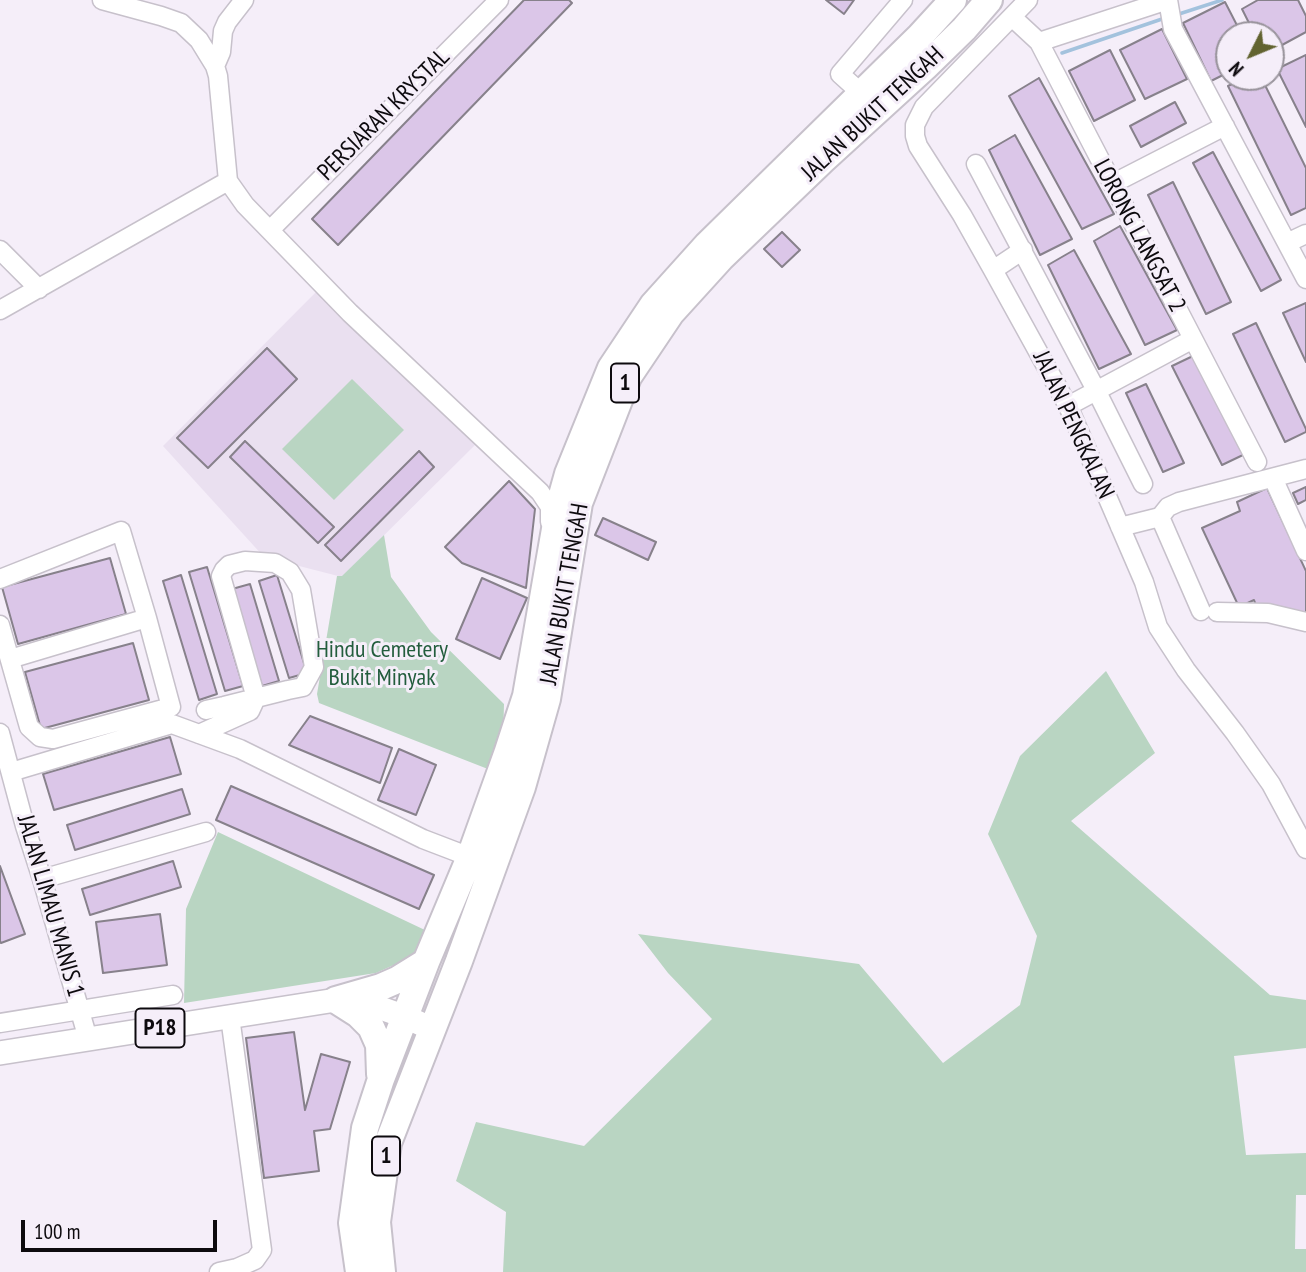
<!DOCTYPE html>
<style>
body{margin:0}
#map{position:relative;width:1306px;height:1272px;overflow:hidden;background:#f5eef9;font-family:"PT Sans Narrow",sans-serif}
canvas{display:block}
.north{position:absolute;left:1215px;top:21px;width:70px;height:70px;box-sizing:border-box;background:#f5eef9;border:2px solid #98939b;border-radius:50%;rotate:227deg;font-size:19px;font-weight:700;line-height:28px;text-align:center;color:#0d0a0e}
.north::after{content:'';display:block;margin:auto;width:24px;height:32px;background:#626330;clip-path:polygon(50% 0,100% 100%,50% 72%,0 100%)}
.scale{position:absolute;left:21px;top:1220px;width:196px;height:32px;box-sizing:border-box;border:4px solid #0d0a0e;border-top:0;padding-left:9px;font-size:21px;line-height:24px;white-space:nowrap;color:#0d0a0e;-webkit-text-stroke:5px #f5eef9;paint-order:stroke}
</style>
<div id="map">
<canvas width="1306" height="1272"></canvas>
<div class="north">N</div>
<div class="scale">100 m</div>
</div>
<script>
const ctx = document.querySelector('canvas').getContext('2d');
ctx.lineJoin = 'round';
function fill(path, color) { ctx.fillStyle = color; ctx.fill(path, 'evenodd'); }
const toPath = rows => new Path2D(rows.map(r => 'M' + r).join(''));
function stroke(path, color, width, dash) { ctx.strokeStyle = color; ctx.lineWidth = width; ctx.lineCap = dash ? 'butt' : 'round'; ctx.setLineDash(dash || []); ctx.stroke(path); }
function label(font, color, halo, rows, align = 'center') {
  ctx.font = font + ' "PT Sans Narrow",sans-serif'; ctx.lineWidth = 6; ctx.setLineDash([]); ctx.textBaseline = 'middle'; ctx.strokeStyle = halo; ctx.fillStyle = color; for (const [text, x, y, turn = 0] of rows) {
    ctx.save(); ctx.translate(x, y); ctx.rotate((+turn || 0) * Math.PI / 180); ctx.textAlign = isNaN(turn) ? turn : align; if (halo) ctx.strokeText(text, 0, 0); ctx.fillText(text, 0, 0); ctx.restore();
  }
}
const built = toPath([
 [319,289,475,445,342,577,264,557,163,446]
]);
const green = toPath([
 [352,379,404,430,334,500,282,449],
 [384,535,391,577,431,632,504,704,503,743,493,771,319,703,317,694,337,576,342,576],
 [1106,671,1155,753,1071,821,1270,995,1306,1000,1306,1048,1234,1056,1246,1155,1306,1153,1306,1195,1296,1195,1295,1249,1306,1249,1306,1272,503,1272,506,1212,456,1181,476,1122,584,1146,712,1019,668,973,638,934,859,964,943,1063,1020,1005,1037,936,988,834,1020,756],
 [218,832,427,931,416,955,376,973,184,1003,186,909]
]);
const stream = toPath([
 [1179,14,1222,0],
 [1062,53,1162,19]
]);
const building = toPath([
 [524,0,569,0,572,3,338,245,312,219,524,0],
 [826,0,854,0,844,14,826,0],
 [1258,0,1298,0,1306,16,1306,32,1271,51,1271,35,1255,35,1242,9,1258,0],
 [1225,2,1242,35,1229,35,1229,72,1211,81,1183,23,1225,2],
 [1162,29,1187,79,1145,99,1120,50,1162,29],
 [1110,50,1135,100,1094,121,1069,71,1110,50],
 [1306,55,1306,127,1277,69,1306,55],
 [1246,77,1261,77,1306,168,1306,208,1291,215,1228,86,1246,77],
 [1039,78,1114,214,1082,229,1009,96,1039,78],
 [1175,102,1186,123,1141,147,1130,126,1175,102],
 [1015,135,1072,239,1040,255,989,150,1015,135],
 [1213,152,1281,280,1261,291,1193,163,1213,152],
 [1173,182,1231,302,1206,314,1148,195,1173,182],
 [1120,226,1177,330,1145,345,1094,241,1120,226],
 [782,232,800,250,782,267,764,249,782,232],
 [1074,250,1131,354,1099,369,1048,265,1074,250],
 [1306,303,1306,362,1283,313,1306,303],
 [1256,323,1306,429,1306,432,1285,442,1233,334,1256,323],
 [267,348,297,379,208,468,177,438,267,348],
 [1195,355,1245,454,1222,465,1172,366,1195,355],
 [1146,384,1184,463,1163,472,1126,393,1146,384],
 [245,441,334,527,318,543,230,457,245,441],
 [419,451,434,467,341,561,325,545,419,451],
 [509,481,535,509,526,588,462,563,445,547,509,481],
 [1306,487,1306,500,1298,504,1293,493,1306,487],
 [1267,488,1306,571,1306,615,1256,605,1254,600,1239,607,1202,528,1240,511,1237,502,1267,488],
 [603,518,656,542,648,560,595,535,603,518],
 [110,558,126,614,18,644,2,587,110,558],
 [207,567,243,686,225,691,189,572,207,567],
 [181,575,217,694,199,700,163,581,181,575],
 [277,575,307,673,289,678,259,581,277,575],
 [482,578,527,598,500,659,456,639,482,578],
 [250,584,279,681,262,686,232,589,250,584],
 [133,643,149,700,41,729,25,672,133,643],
 [310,716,392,748,380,783,289,745,310,716],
 [170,737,181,774,54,810,43,774,170,737],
 [399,749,436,765,416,815,378,800,399,749],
 [231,786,434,875,419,909,216,820,231,786],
 [182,789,190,814,75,850,67,825,182,789],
 [173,861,181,887,90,915,82,889,173,861],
 [0,866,25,934,1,943,0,941,0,866],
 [160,914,167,965,103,973,96,922,160,914],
 [294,1032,305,1110,321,1054,350,1062,330,1129,314,1131,319,1171,264,1178,246,1038,294,1032]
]);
const minor = toPath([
 [102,0,161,16,181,23,199,40,215,66,218,76,228,181,245,205,350,313,540,492,550,507,550,522],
 [1028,0,924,107,915,125,915,136,918,146,962,215,993,270,1068,406,1144,582,1158,627,1186,670,1235,733,1271,784,1306,849],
 [1012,17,1039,42,1257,462],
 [1039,42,1168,0,1173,29,1306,279],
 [215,66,221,52,223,31,227,22,244,0],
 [861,93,840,74,903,0],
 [976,164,1096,390,1143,484],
 [1112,184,1225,126],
 [270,230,499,0],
 [1287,243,1306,234],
 [0,250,39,289],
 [993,270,1023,250],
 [0,310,228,181],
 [1068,406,1193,339],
 [1273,478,1306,551],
 [1160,517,1201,611],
 [1120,527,1160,517,1168,507,1179,502,1306,469],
 [0,579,121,531,147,618,171,707,53,739,40,737,29,727,0,625],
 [1217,612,1268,613,1306,622],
 [10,659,147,618],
 [0,733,25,826,42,879,88,1039],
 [199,734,250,711,256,698,221,576,224,570,229,565,245,561,275,563,290,572,301,590,314,667,303,687,288,690,224,706,206,710],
 [11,772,172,724,240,749,423,839,470,857],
 [42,879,206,832],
 [0,1023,173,995],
 [219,1272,237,1268,255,1260,262,1250,230,1017]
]);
const major = toPath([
 [0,1053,336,1000,372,1005,406,1017,432,1029]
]);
const highway = toPath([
 [336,1000,381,987,397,980,426,962],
 [336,1000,358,1014,371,1027,379,1045,380,1074],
 [359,1272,352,1223,365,1128,381,1079,426,962,470,857,507,754,526,696,559,506,568,474,611,368,653,305,707,245,920,36,953,0],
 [382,1272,377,1222,388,1143,459,961,522,787,547,699,579,503,628,377,671,313,721,258,823,160,925,67,964,29,989,0]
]);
const shields = [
 [625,383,28],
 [160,1028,49],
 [386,1156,28]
];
const shieldNames = [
 ["1",625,383],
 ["P18",160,1028],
 ["1",386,1156]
];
const streetNames = [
 ["JALAN BUKIT TENGAH",873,114,-43],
 ["PERSIARAN KRYSTAL",384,115,-45],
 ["LORONG LANGSAT 2",1139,236,62],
 ["JALAN PENGKALAN",1073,425,65],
 ["JALAN BUKIT TENGAH",565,594,-80],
 ["JALAN LIMAU MANIS 1",50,906,74]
];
const parkNames = [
 ["Hindu Cemetery",382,650],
 ["Bukit Minyak",382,678]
];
fill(built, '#eae0f0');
fill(green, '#b9d5c2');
stroke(stream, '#a3c2dd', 3.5);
fill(building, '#dbc6e8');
stroke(building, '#87818b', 2);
stroke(minor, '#c7c1cb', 21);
stroke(major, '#c7c1cb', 26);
stroke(highway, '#c7c1cb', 30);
stroke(minor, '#fff', 18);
stroke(major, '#fff', 23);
stroke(highway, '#fff', 26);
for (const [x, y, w] of shields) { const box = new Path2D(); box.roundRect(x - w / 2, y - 19.5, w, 39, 5); ctx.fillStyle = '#f5eef9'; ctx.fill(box); stroke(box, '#0d0a0e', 2); }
label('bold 23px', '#0d0a0e', null, shieldNames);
label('24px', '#0d0a0e', '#f5eef9', streetNames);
label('24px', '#235d3d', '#f5eef9', parkNames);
</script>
